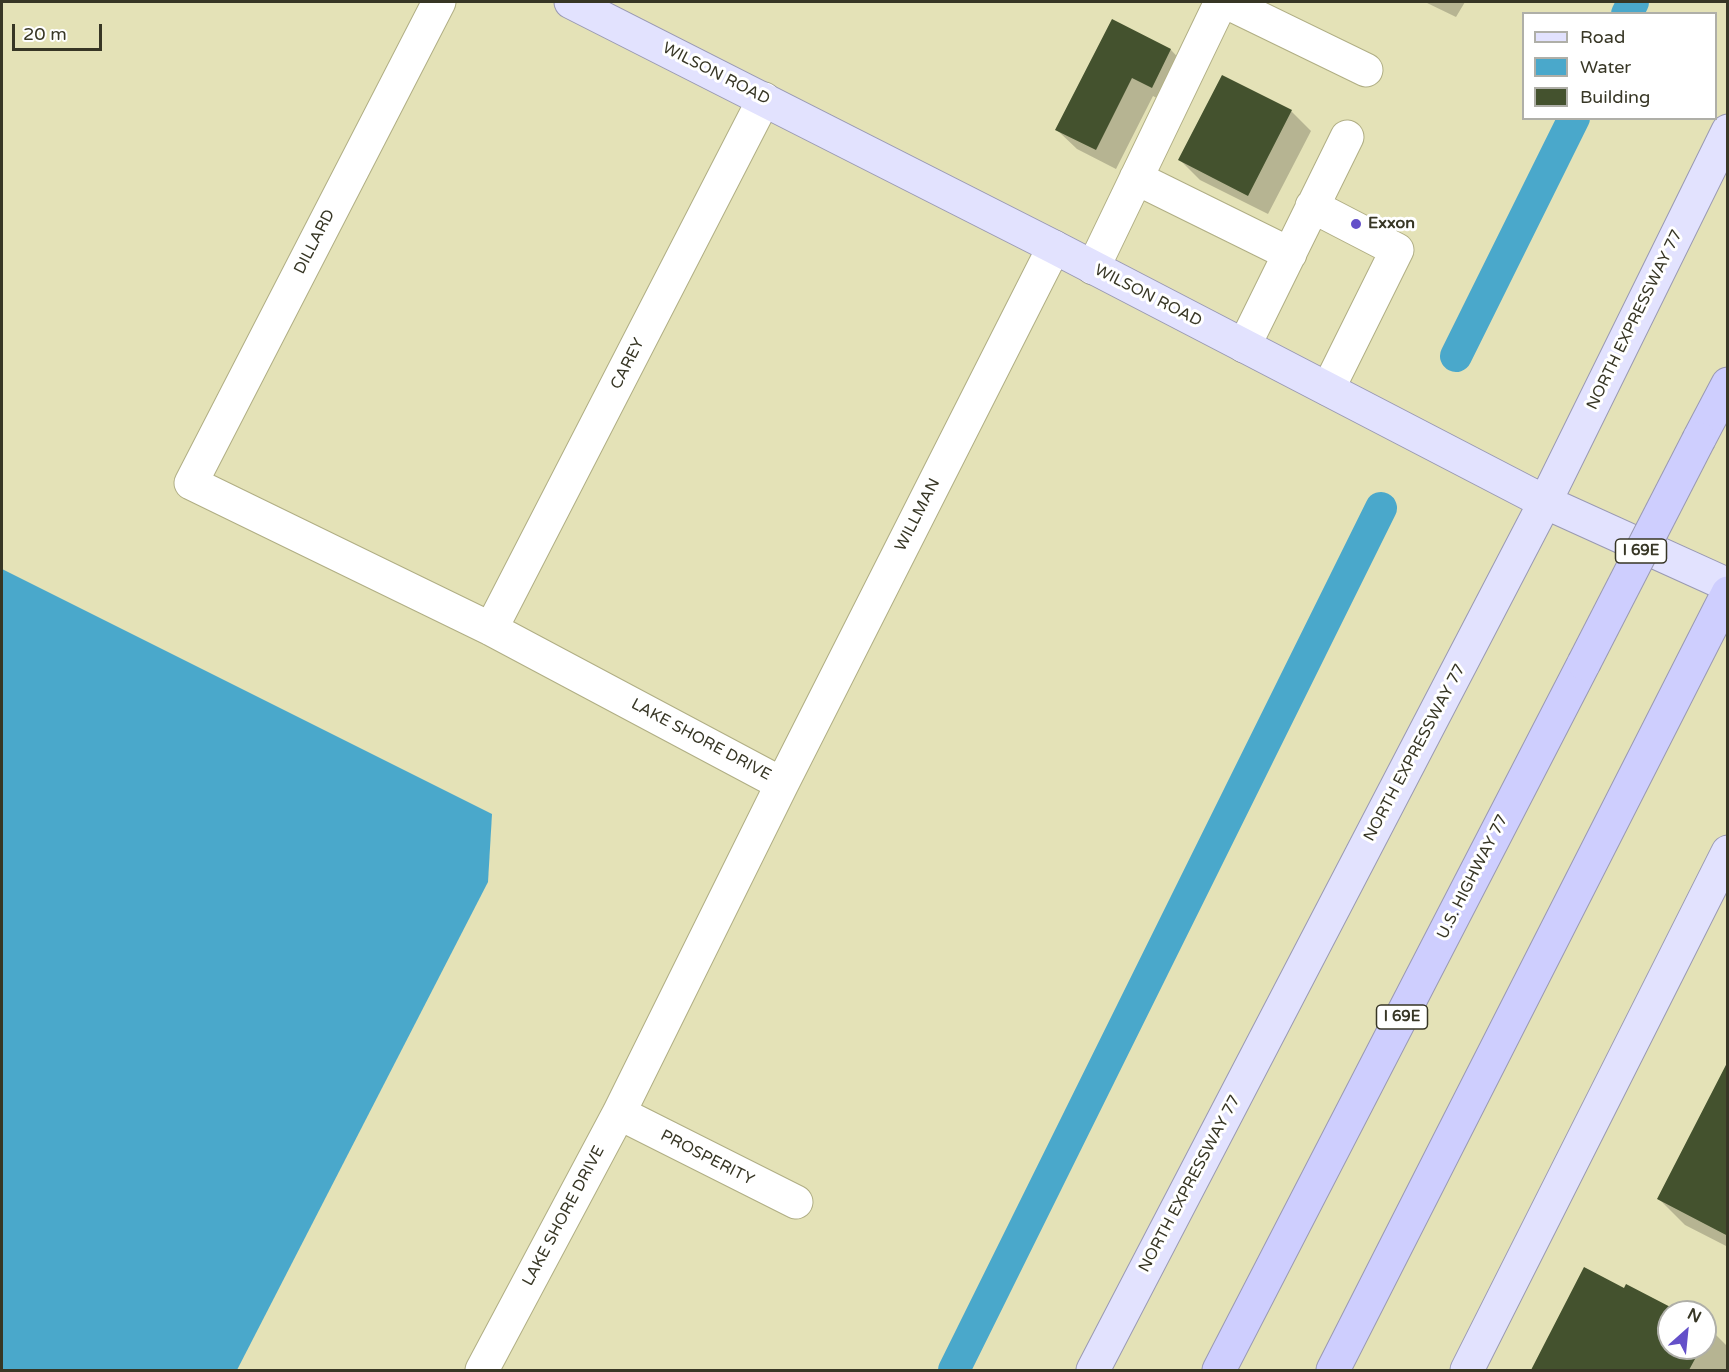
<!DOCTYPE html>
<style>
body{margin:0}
#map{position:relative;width:1729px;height:1372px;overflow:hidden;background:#e4e2b7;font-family:"Varela Round",sans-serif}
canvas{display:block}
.frame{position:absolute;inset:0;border:3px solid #373625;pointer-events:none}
.legend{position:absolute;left:1522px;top:12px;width:195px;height:108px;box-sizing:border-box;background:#fff;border:2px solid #afafa8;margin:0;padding:8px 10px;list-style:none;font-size:18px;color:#373625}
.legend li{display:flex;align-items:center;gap:12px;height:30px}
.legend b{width:30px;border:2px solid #afafa8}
.north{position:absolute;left:1657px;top:1300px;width:60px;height:60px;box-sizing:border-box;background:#fff;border:2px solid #afafa8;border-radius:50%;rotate:27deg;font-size:16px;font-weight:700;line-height:24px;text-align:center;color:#373625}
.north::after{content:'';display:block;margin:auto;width:21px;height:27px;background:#6450c9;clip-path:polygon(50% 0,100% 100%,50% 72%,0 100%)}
.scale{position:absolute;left:12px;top:24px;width:90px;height:27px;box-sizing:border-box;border:3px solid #373625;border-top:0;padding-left:8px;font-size:18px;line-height:21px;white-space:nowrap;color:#373625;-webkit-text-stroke:4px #fff;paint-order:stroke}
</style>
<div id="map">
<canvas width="1729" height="1372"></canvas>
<div class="frame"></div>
<ul class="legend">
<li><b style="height:8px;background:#e2e2fe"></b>Road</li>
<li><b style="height:16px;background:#4aa8cb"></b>Water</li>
<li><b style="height:16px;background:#44522e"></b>Building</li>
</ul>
<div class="north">N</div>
<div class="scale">20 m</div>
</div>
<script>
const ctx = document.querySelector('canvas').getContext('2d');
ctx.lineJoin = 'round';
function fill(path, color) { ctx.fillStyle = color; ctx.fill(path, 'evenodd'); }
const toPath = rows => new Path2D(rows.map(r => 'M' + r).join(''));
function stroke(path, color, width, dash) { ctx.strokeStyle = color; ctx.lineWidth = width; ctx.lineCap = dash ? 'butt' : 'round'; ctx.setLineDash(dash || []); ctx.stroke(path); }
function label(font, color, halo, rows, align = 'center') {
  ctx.font = font + ' "Varela Round",sans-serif'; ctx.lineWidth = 6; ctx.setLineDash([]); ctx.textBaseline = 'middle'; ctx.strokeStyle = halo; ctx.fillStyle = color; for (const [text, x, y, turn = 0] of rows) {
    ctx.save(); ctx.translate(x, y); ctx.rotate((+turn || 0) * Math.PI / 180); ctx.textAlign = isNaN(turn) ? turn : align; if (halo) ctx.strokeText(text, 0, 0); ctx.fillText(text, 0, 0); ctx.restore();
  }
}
const water = toPath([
 [2,569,492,814,488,882,237,1370,2,1370]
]);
const shadow = toPath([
 [1425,2,1465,2,1456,17],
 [1113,21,1171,50,1190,70,1172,106,1153,96,1116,169,1077,149,1057,130],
 [1291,111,1311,131,1268,214,1200,180,1180,160],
 [1728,1065,1728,1247,1685,1225,1659,1199],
 [1585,1269,1625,1290,1677,1312,1669,1312,1669,1348,1705,1348,1705,1327,1710,1329,1728,1347,1728,1370,1533,1370]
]);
const canal = toPath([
 [1627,14,1633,2],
 [1456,356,1574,118],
 [954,1370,1381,508]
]);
const building = toPath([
 [1112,19,1171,49,1152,88,1132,78,1096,150,1055,130],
 [1222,75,1292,110,1248,196,1178,160],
 [1728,1061,1728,1236,1657,1199],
 [1584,1267,1624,1288,1626,1284,1680,1312,1669,1312,1669,1348,1701,1348,1689,1370,1531,1370]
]);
const minor = toPath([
 [439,2,191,483,491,629,782,784],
 [1226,2,1366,70],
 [1136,178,1290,254],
 [1312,206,1397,250,1328,389],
 [1093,268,1221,2],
 [1244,346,1347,137],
 [491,629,764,99],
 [619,1113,796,1202],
 [482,1370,619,1113,782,784,1054,247]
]);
const major = toPath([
 [571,2,1054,247,1545,502,1728,585],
 [1093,1370,1545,502,1728,131],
 [1467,1370,1728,852]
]);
const highway = toPath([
 [1699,439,1728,384],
 [1219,1370,1584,663],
 [1333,1370,1728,593]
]);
const highwayBridge = toPath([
 [1584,663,1699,439]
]);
const markers = [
 [1356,224,6,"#6450c9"]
];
const shields = [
 [1641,551,51],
 [1402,1017,51]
];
const shieldNames = [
 ["I 69E",1641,551],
 ["I 69E",1402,1017]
];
const streetNames = [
 ["WILSON ROAD",716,74,27],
 ["DILLARD",315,242,-63],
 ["WILSON ROAD",1148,296,27],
 ["NORTH EXPRESSWAY 77",1635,320,-64],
 ["CAREY",628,364,-63],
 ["WILLMAN",918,515,-63],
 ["LAKE SHORE DRIVE",701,740,28],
 ["NORTH EXPRESSWAY 77",1415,753,-62],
 ["U.S. HIGHWAY 77",1473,877,-63],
 ["PROSPERITY",707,1158,27],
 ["NORTH EXPRESSWAY 77",1190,1184,-62],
 ["LAKE SHORE DRIVE",564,1216,-62]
];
const poiNames = [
 ["Exxon",1368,224]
];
fill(water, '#4aa8cb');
fill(shadow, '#0003');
stroke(canal, '#4aa8cb', 32);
fill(building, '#44522e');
stroke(minor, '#b0ae84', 35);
stroke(major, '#9999b2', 35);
stroke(highway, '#9999b2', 35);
stroke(minor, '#fff', 33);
stroke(major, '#e2e2fe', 33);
stroke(highway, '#cecefe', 33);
stroke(highwayBridge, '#9999b2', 35, []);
stroke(highwayBridge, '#cecefe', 33);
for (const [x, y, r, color] of markers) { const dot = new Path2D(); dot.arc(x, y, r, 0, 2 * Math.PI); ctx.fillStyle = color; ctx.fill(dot); stroke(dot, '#fff', 2); }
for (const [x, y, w] of shields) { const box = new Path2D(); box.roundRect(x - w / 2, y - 12, w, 24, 4.5); ctx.fillStyle = '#fff'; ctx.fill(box); stroke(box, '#373625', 1.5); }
label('bold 15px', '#373625', null, shieldNames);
label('16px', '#373625', '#fff', streetNames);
label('bold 16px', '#373625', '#fff', poiNames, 'left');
</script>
